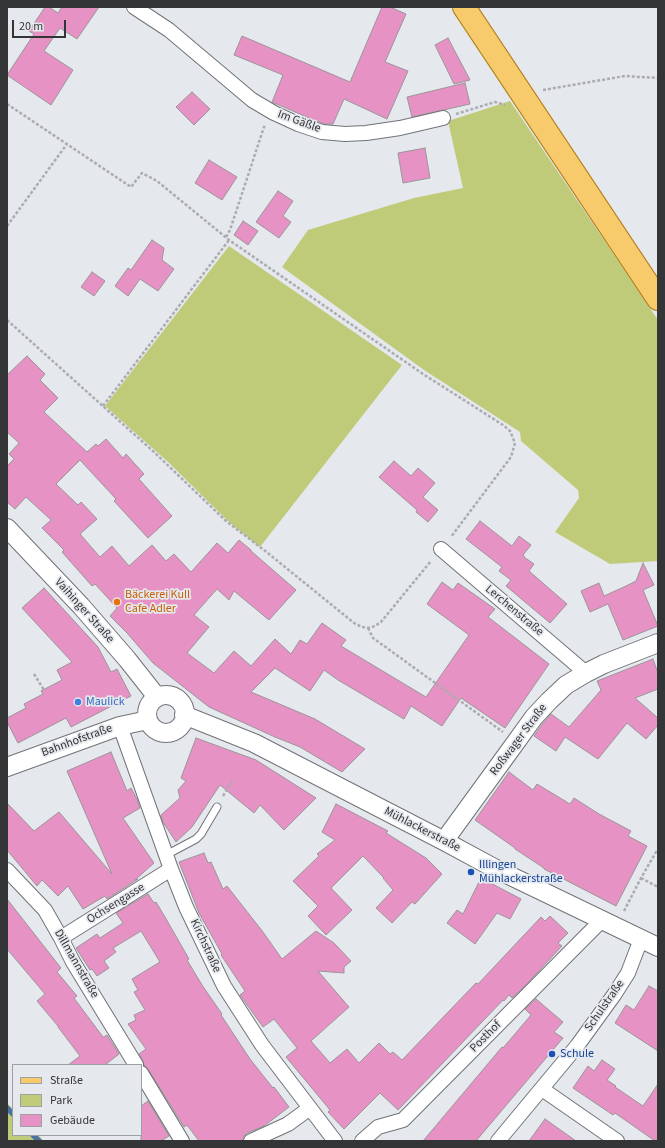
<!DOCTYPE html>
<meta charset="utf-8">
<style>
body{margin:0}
#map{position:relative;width:665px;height:1148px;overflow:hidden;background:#e5e8ed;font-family:"Source Sans 3",sans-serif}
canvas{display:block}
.frame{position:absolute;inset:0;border:8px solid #343537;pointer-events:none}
.legend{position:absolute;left:12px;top:1064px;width:130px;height:72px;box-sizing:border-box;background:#e5e8ed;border:1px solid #9ea0a4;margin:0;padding:5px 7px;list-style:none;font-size:12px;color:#343537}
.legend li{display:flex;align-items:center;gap:8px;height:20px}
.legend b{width:20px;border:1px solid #9ea0a4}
.scale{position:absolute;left:12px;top:20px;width:54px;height:18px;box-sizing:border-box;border:2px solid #343537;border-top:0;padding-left:5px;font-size:12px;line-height:14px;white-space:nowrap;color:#343537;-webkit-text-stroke:3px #e5e8ed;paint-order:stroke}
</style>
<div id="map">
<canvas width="665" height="1148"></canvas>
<div class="frame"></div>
<ul class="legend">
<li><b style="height:5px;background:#f7ca6b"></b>Straße</li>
<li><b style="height:11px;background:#c0cb7a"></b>Park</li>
<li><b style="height:11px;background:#e792c4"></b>Gebäude</li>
</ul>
<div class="scale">20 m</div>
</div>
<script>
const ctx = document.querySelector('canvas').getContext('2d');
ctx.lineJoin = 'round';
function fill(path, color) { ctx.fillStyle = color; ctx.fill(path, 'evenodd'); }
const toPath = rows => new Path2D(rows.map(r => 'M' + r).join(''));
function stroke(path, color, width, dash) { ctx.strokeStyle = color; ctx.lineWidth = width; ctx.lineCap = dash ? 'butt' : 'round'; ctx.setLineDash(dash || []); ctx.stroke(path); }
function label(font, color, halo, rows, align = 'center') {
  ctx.font = font + ' "Source Sans 3",sans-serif'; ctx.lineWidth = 3.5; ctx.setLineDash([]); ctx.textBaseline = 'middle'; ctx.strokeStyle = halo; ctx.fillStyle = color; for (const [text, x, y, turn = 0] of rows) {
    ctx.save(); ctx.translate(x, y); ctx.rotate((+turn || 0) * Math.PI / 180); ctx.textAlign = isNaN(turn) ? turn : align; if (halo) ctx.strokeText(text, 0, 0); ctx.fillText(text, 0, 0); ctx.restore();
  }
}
const green = toPath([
 [510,101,658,320,658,561,610,564,555,532,579,498,578,490,521,441,520,432,424,370,282,267,308,230,414,198,463,188,448,121],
 [229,246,402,365,260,547,230,523,167,461,105,406],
 [7,1103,13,1109,13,1135,38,1135,44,1141,7,1141]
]);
const stream = toPath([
 [7,1108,13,1114],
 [33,1135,39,1141]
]);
const building = toPath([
 [45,7,49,7,58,13,62,7,99,7,77,39,60,28,44,51,73,70,51,105,7,75,34,34,29,31,45,7],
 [382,7,390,7,406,14,385,62,408,71,387,119,344,99,333,124,324,124,316,121,272,102,283,75,234,55,242,36,350,82,382,7],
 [448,38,470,80,454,84,435,45,448,38],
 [465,83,470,104,412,117,407,97,465,83],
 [192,92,210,109,194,125,176,107,192,92],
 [425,148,430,178,403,183,398,153,425,148],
 [209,160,237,177,222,200,195,183,209,160],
 [278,191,293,201,283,216,291,222,279,238,256,222,278,191],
 [243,221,258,231,248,245,234,235,243,221],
 [152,240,164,248,162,260,174,269,158,291,140,279,128,296,115,286,128,268,131,270,152,240],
 [92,272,105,281,94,296,81,287,92,272],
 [27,356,45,374,40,380,58,398,44,412,87,452,96,444,98,446,106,439,123,458,126,454,144,474,139,479,172,516,148,538,114,501,116,499,80,460,56,484,78,505,81,502,97,519,80,534,100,557,112,546,129,566,152,545,166,561,174,554,191,572,217,543,228,553,239,540,251,550,251,551,296,590,269,620,234,591,229,600,217,589,194,615,209,627,187,653,214,673,234,651,251,666,275,639,291,654,300,640,307,644,322,623,346,640,341,646,426,697,469,635,427,604,442,582,453,590,458,583,495,609,488,617,549,664,505,728,461,698,442,726,411,706,404,719,338,680,324,670,310,691,275,668,251,692,315,719,365,749,342,772,300,747,275,737,209,707,153,663,127,633,110,616,117,608,95,584,92,586,62,552,64,550,42,528,51,520,26,497,15,509,7,502,7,466,14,459,9,454,19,443,7,432,7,375,27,356],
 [394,461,411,476,418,468,435,483,423,497,438,510,428,522,416,512,417,510,379,477,394,461],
 [480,521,512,546,519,536,531,545,523,555,524,556,524,557,534,564,529,571,567,604,550,623,506,586,511,580,499,571,502,567,466,539,480,521],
 [643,563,654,585,643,590,658,626,623,640,608,604,590,612,581,591,599,583,604,596,626,586,636,581,643,563],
 [44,588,98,647,111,672,117,669,131,696,71,727,66,718,18,743,7,722,7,718,26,708,24,704,43,694,41,691,62,680,57,670,72,662,22,608,44,588],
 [653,659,658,673,658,689,635,698,658,718,658,725,646,739,627,723,598,759,565,737,556,751,534,736,543,723,551,714,569,727,601,690,597,681,653,659],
 [196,738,256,760,316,798,284,830,260,805,254,813,220,785,192,827,176,842,163,822,161,815,180,798,178,790,186,781,181,778,196,738],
 [111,752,127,791,131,788,137,799,140,808,123,818,154,863,135,880,138,879,107,899,105,896,83,909,68,886,58,896,42,880,37,886,7,850,7,803,34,831,59,812,112,874,67,771,111,752],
 [509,772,533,790,537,784,570,804,574,798,599,814,631,831,628,836,647,846,616,906,544,869,544,868,515,849,515,848,475,820,509,772],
 [336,804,388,831,386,833,426,858,442,874,415,904,412,902,392,923,376,908,393,890,383,878,384,878,363,856,331,888,352,910,326,935,308,916,318,906,293,881,319,856,317,854,335,840,322,832,336,804],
 [204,853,208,863,211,862,223,889,227,886,263,932,282,959,316,931,334,943,351,961,344,967,344,973,318,971,349,1007,311,1041,330,1063,347,1049,359,1063,379,1043,390,1054,393,1052,402,1060,476,983,478,984,541,917,545,921,550,916,568,933,558,943,562,946,523,988,512,998,509,995,504,1001,503,1000,398,1110,380,1093,344,1129,328,1112,330,1110,286,1057,297,1048,274,1019,263,1027,240,995,245,991,221,955,222,954,199,913,179,862,204,853],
 [481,878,521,899,510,919,497,913,475,944,447,923,457,910,463,914,481,878],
 [148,894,154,903,156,902,165,917,189,959,187,960,202,985,222,1014,221,1015,250,1059,273,1088,274,1087,289,1107,264,1126,247,1133,244,1136,243,1141,199,1141,187,1125,184,1127,148,1069,144,1065,143,1061,139,1054,146,1049,128,1024,136,1020,134,1015,145,1010,134,992,138,990,132,979,160,962,141,931,113,948,116,952,104,961,109,968,97,976,92,969,90,970,76,948,97,934,100,938,123,923,116,913,148,894],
 [7,899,61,968,57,972,77,996,74,998,103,1037,104,1037,107,1035,119,1054,105,1065,68,1065,80,1056,58,1027,58,1026,37,1001,45,994,7,949,7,899],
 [649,986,658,991,658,1051,615,1023,626,1005,634,1010,649,986],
 [536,999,563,1022,554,1032,563,1038,476,1141,423,1141,502,1047,503,1048,531,1015,525,1009,536,999],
 [602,1060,615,1069,607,1080,616,1086,615,1087,643,1106,658,1084,658,1141,655,1141,615,1113,613,1115,573,1088,588,1066,594,1071,602,1060],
 [148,1101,169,1136,161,1141,141,1141,141,1106,148,1101],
 [545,1119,576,1141,529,1141,545,1119]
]);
const path = toPath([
 [543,90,625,76,658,78],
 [7,104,131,187,142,173,157,181,229,240,423,374,503,425,510,431,515,443,511,457,451,537],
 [456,114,495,102,505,105],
 [7,226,67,144],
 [226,237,230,230,264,127,265,125],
 [7,320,154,452,226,521,264,550,354,623,362,627,368,628,375,626,381,622,431,561],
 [103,406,229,240],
 [368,628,373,638,503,732],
 [34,674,44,690],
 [223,796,232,781],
 [641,878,658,887],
 [624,911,641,878,656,852,658,852]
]);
const service = toPath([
 [166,855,196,839,201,834,217,807]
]);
const minor = toPath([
 [134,7,169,30,252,100,274,113,298,124,322,132,345,134,366,133,400,128,443,118],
 [441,549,586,673],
 [120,726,171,869,186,907,224,986,262,1045,335,1141],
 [7,870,45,910,61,938,73,962,136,1065],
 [61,938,171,869],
 [141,1073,182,1141],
 [542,1089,617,1141],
 [251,1141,288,1124,310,1108],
 [362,1141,378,1127,403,1120,602,920],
 [498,1141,577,1046,614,995,628,973,641,939]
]);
const tertiary = toPath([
 [7,528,81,606,127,659,157,697],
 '147 714a19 19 0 1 1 38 0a19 19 0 1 1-38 0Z',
 [184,715,254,743,444,841,494,868,658,947],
 [7,767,120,726,148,720],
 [444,841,516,742,534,717,549,701,566,685,586,673,604,664,658,643]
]);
const primary = toPath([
 [464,7,658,299]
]);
const markers = [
 [117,602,4,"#e8710a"],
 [78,702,4,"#3f7fe0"],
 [471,872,4,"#1a4fb4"],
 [552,1054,4,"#1a4fb4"]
];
const streetNames = [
 ["Im Gäßle",299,122,20],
 ["Vaihinger Straße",84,611,48],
 ["Lerchenstraße",514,611,40],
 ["Roßwager Straße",519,740,-53],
 ["Bahnhofstraße",77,741,-20],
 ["Mühlackerstraße",422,830,27],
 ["Ochsengasse",116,904,-32],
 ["Kirchstraße",205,946,65],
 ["Dillmannstraße",76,964,60],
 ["Schulstraße",605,1006,-55],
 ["Posthof",486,1037,-45]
];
const foodNames = [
 ["Bäckerei Kull",125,595],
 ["Cafe Adler",125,609]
];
const shopNames = [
 ["Maulick",86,702]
];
const transitNames = [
 ["Illingen",479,865],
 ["Mühlackerstraße",479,879],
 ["Schule",560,1054]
];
fill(green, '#c0cb7a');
stroke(stream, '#4a73a3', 5.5);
fill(building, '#e792c4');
stroke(building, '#9a9598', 1);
stroke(service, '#707377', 9);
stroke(minor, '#707377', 16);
stroke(tertiary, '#707377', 20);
stroke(primary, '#b07e19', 24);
stroke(path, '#aaacb0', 2.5, [3, 2]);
stroke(service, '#fff', 7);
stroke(minor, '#fff', 14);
stroke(tertiary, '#fff', 18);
stroke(primary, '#f7ca6b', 22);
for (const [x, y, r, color] of markers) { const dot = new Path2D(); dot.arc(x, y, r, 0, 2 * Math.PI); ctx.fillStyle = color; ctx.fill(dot); stroke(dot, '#e5e8ed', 1.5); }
label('12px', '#343537', '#e5e8ed', streetNames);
label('12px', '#c56008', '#e5e8ed', foodNames, 'left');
label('12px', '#366cbe', '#e5e8ed', shopNames, 'left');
label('12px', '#164399', '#e5e8ed', transitNames, 'left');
</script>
